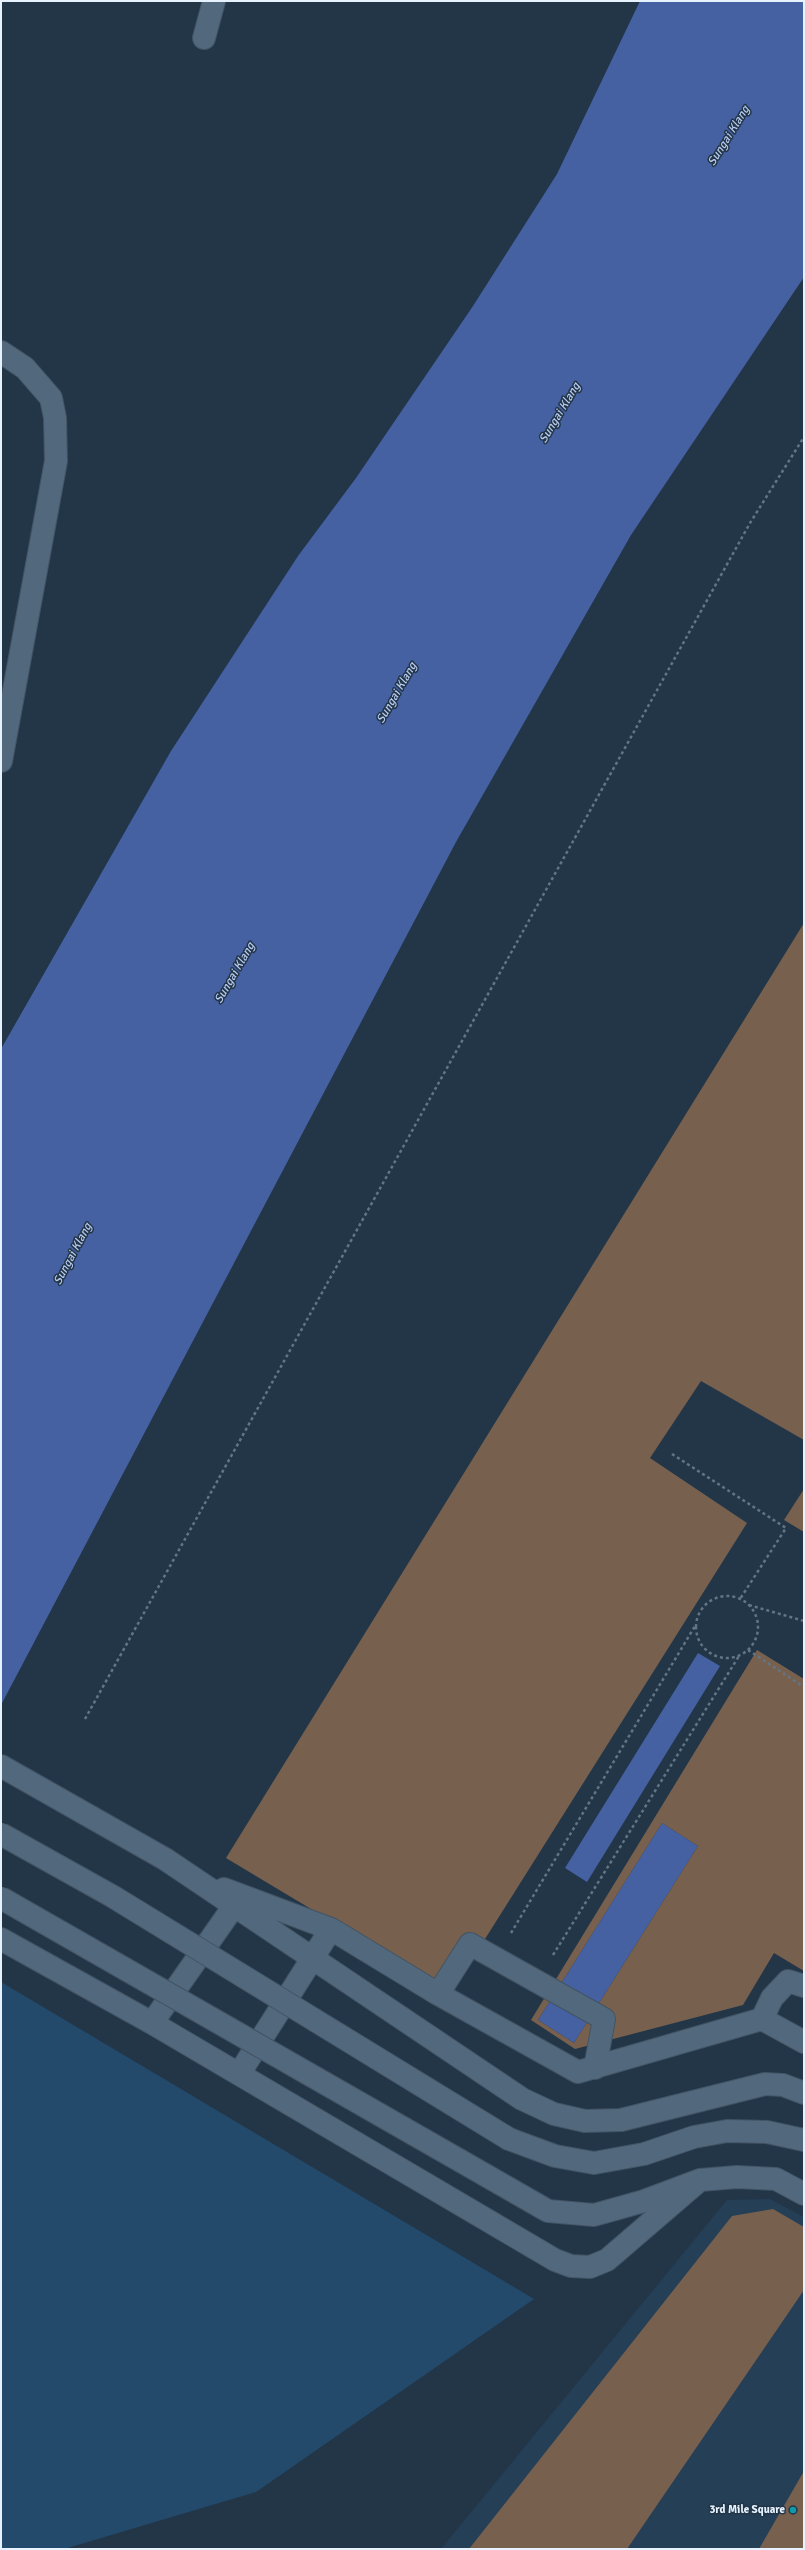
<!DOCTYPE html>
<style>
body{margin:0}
#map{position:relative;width:805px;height:2550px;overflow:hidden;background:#223648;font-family:Signika,sans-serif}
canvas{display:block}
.frame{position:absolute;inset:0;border:2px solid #e6f2fe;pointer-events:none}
</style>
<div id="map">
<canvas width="805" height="2550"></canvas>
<div class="frame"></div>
</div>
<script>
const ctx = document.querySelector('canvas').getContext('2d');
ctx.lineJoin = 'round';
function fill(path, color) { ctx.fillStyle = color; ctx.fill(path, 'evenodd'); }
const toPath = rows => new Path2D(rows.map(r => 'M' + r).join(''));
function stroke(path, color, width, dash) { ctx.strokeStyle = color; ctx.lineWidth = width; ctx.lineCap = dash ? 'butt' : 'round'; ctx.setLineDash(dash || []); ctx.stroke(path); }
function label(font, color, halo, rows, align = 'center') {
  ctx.font = font + ' Signika,sans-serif'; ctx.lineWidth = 3; ctx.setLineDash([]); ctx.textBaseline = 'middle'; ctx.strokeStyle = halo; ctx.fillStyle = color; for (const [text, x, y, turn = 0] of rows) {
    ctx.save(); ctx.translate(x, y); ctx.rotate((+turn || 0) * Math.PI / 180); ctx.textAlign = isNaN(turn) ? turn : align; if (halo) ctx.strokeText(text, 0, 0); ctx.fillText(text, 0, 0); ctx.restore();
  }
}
const built = toPath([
 [770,2199,804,2217,804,2549,441,2549,727,2200]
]);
const green = toPath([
 [1,1982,534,2299,256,2492,64,2549,1,2549]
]);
const water = toPath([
 [640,1,804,1,804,277,631,535,456,842,1,1705,1,1049,171,751,298,556,356,478,473,306,557,174],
 [698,1653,720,1666,587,1882,565,1868],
 [662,1823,698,1846,574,2043,538,2020]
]);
const building = toPath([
 [804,923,804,1440,701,1381,650,1458,747,1523,451,1993,226,1858],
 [804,1489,804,1532,784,1520],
 [757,1650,804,1679,804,1971,774,1953,743,2005,575,2049,531,2020],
 [662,1823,698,1846,574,2043,538,2020],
 [773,2209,804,2227,804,2290,627,2549,469,2549,732,2216],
 [804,2471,804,2549,759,2549]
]);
const path = toPath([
 [672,1454,786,1528,740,1599],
 '696 1627a31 31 0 1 1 62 0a31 31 0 1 1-62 0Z',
 [749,1605,804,1621],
 [748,1650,804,1687],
 [85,1719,750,523,804,437],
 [511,1933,695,1626],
 [553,1955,739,1656]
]);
const minor = toPath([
 [204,38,214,1],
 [1,352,25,368,51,398,55,418,56,461,1,761],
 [1,1766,165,1859,522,2099,554,2114,585,2121,621,2120,765,2084,783,2085,804,2093],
 [224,1889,331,1929,438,1994,578,2072,762,2019,804,2042],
 [1,1939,152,2023,555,2260,571,2266,590,2267,607,2260,700,2180],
 [438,1994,470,1944,604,2019,595,2068],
 [762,2019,772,1998,788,1981,804,1986],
 [152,2023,234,1906],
 [239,2074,331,1929],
 [509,2139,555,2156,594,2163,644,2154,694,2137,727,2131,767,2132,804,2140],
 [487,2176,548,2211,594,2215,644,2201,700,2180,737,2177,776,2179,804,2194]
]);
const minorBridge = toPath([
 [1,1834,112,1896,509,2139],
 [1,1898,487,2176]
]);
const markers = [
 [793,2510,4,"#0f9aa8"]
];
const poiNames = [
 ["3rd Mile Square",785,2510]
];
const waterNames = [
 ["Sungai Klang",729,136,-58],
 ["Sungai Klang",560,413,-59],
 ["Sungai Klang",397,693,-60],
 ["Sungai Klang",235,973,-60],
 ["Sungai Klang",73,1254,-62]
];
fill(built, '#253f56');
fill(green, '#244a6b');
fill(water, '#4561a2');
fill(building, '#78604e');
stroke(minor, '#425464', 24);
stroke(path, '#637585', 2.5, [3, 3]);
stroke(minor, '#52687d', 22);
stroke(minorBridge, '#425464', 24, []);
stroke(minorBridge, '#52687d', 22);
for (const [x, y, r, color] of markers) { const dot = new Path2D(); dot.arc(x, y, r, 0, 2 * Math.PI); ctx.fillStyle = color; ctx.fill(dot); stroke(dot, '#223648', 1.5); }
label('bold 11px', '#e6f2fe', '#223648', poiNames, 'right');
label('italic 12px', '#b8caef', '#223648', waterNames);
</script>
